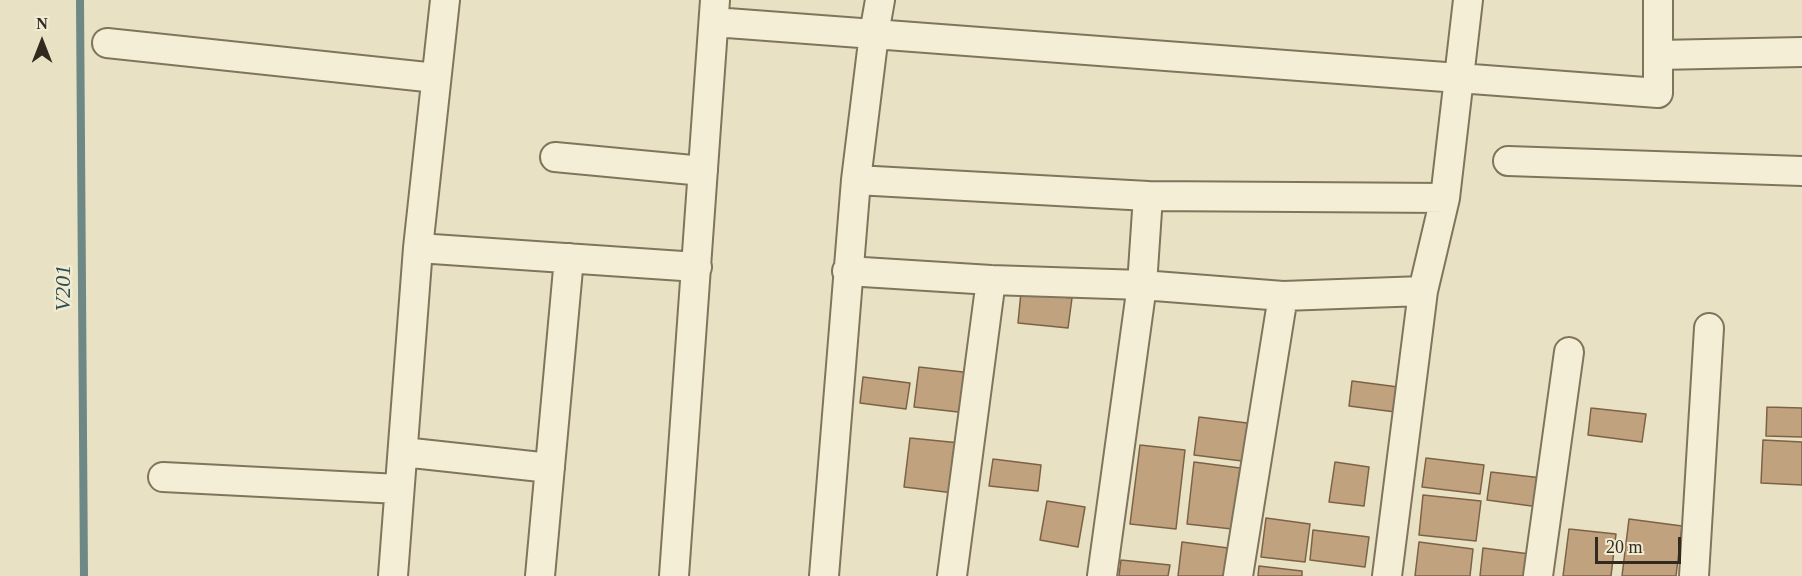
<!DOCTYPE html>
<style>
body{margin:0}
#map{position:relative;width:1802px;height:576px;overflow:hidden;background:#e8e1c4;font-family:"Times New Roman",serif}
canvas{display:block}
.north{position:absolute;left:12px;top:12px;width:60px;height:60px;-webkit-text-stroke:4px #f0ebd2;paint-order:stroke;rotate:0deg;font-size:16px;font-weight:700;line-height:24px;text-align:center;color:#322a1f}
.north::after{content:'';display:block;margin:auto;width:21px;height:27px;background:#322a1f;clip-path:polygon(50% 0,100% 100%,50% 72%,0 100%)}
.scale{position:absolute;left:1595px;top:537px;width:86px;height:27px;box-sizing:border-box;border:3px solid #322a1f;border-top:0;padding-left:8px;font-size:18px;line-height:21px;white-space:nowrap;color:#322a1f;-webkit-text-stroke:4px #f0ebd2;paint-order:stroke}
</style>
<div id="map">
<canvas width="1802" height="576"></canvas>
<div class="north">N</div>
<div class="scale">20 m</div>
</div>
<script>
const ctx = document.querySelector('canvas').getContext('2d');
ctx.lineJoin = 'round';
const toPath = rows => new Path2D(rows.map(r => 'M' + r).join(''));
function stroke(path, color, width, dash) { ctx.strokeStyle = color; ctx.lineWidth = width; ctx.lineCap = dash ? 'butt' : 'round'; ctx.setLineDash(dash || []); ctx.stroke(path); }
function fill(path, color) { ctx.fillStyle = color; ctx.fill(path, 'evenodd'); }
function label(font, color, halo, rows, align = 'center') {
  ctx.font = font + ' "Times New Roman",serif'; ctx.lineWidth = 5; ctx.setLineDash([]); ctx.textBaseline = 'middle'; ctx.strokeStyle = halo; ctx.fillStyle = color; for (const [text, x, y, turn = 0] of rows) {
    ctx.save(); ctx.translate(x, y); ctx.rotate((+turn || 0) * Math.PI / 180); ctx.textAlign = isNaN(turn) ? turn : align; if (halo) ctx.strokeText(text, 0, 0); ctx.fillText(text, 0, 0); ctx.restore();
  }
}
const stream = toPath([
 [80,0,84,576]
]);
const building = toPath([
 [1021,292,1072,298,1068,328,1018,323,1021,292],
 [919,367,972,373,967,413,914,407,919,367],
 [863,377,910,383,906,409,860,403,863,377],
 [1352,381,1406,388,1403,413,1349,406,1352,381],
 [1767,407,1802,408,1802,437,1766,436,1767,407],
 [1591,408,1646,414,1642,442,1588,435,1591,408],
 [1199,417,1255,424,1250,462,1194,455,1199,417],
 [910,438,960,443,954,493,904,487,910,438],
 [1763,440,1802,442,1802,485,1761,483,1763,440],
 [1140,445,1185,450,1176,529,1130,524,1140,445],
 [1426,458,1484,465,1480,494,1422,487,1426,458],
 [993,459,1041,465,1038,491,989,486,993,459],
 [1194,462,1240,468,1232,529,1187,524,1194,462],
 [1335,462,1369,467,1364,506,1329,502,1335,462],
 [1491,472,1542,478,1539,507,1487,500,1491,472],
 [1423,495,1481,501,1476,541,1419,535,1423,495],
 [1047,501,1085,507,1078,547,1040,540,1047,501],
 [1266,518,1310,524,1305,562,1261,557,1266,518],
 [1629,519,1682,526,1676,576,1622,576,1629,519],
 [1569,529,1616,534,1611,576,1563,576,1569,529],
 [1313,530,1369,537,1365,567,1310,560,1313,530],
 [1182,542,1228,548,1224,576,1178,576,1182,542],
 [1419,542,1473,549,1470,576,1415,576,1419,542],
 [1483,548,1530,554,1527,576,1480,576,1483,548],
 [1121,560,1170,565,1168,576,1119,576,1121,560],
 [1259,566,1302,571,1302,576,1258,576,1259,566]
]);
const minor = toPath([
 [714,22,1658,93,1658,0],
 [107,43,436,78],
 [1658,55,1802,52],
 [555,157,703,171],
 [1508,161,1802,171],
 [856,180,1148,196,1445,198],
 [418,248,697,267],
 [847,271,991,280,1142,285,1283,296,1423,291],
 [403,452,550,468],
 [163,477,399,489],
 [393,576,418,248,445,0],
 [540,576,569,258],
 [674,576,715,0],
 [824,576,856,180,874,34,880,0],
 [952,576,991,280],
 [1102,576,1142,285,1148,196],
 [1238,576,1283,296],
 [1387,576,1423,291,1445,198,1468,0],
 [1538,576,1569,352],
 [1694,576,1709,328]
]);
const waterNames = [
 ["V201",64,288,-90]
];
stroke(stream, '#6d8885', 8);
fill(building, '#c1a27e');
stroke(building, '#7c6245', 1.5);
stroke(minor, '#80745c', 32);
stroke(minor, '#f4eed6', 28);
label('italic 22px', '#304e50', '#f0ebd2', waterNames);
</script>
